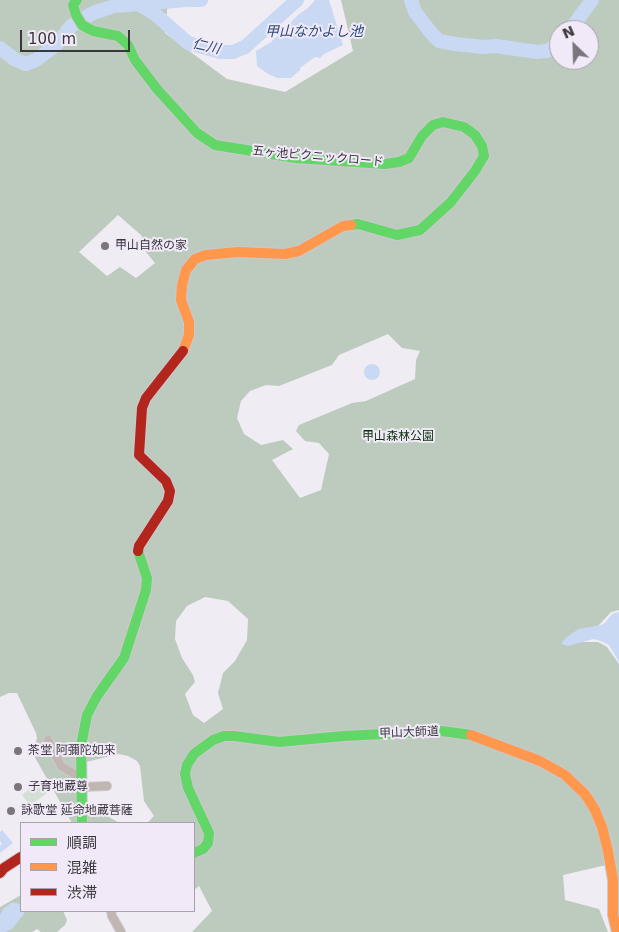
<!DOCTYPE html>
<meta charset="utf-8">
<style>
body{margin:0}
#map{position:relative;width:619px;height:932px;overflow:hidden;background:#f0ecf4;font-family:"DejaVu Sans","Noto Sans JP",sans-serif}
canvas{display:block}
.legend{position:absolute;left:20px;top:822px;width:175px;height:90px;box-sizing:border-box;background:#f1e9f7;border:1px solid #a8a2ac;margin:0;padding:6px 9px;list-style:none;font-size:15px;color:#3a373c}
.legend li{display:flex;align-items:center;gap:10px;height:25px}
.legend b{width:25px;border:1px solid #a8a2ac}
.north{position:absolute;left:549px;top:20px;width:50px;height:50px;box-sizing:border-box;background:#f1e9f7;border:1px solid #a8a2ac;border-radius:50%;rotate:336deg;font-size:14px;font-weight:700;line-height:20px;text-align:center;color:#3a373c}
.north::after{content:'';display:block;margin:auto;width:18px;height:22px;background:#7a767c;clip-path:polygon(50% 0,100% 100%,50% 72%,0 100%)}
.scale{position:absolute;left:20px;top:30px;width:110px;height:22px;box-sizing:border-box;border:2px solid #3a373c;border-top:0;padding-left:6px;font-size:15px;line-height:18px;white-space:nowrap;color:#3a373c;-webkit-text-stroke:4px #f1e9f7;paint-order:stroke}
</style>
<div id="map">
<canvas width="619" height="932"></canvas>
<ul class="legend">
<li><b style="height:6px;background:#63d668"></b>順調</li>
<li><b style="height:6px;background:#ff974d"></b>混雑</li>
<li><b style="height:6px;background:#b3261e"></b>渋滞</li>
</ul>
<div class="north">N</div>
<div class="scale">100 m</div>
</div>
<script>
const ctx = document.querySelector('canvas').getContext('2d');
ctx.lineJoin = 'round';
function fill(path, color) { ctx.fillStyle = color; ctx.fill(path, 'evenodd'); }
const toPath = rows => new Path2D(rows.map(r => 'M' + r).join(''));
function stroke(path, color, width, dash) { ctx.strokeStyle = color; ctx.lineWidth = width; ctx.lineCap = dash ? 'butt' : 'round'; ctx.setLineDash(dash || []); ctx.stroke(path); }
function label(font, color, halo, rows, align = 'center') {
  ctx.font = font + ' "DejaVu Sans","Noto Sans JP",sans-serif'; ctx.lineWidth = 4; ctx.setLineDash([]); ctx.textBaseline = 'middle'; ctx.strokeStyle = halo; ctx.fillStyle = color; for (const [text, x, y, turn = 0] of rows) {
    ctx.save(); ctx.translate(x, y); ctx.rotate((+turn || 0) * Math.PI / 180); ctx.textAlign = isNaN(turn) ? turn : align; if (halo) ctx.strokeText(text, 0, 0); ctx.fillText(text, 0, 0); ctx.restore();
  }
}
const green = toPath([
 [42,779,51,790,30,806,22,795]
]);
const forest = toPath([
 [0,0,168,0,165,33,227,79,285,92,353,51,341,0,619,0,619,610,611,612,598,626,575,642,598,642,607,647,619,664,619,898,615,863,563,875,565,900,599,909,608,932,192,932,212,911,199,886,194,890,194,823,147,823,154,816,144,801,140,766,137,761,128,756,119,754,82,763,80,823,72,823,33,754,33,750,37,738,36,733,17,693,9,693,0,697],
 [559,30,589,30,589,60,559,60],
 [118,215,141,235,146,244,146,252,155,263,136,278,120,267,107,276,79,252],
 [388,334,402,348,420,351,416,360,415,379,366,401,352,403,299,425,296,431,305,441,319,443,329,454,321,490,300,498,272,460,293,449,283,440,261,445,244,434,237,418,241,401,250,391,266,385,279,386,332,365,339,355],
 [205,597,228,601,248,619,247,640,235,661,223,673,218,693,223,709,204,723,193,715,185,694,195,682,193,675,182,658,175,639,176,621,187,606],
 [90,808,106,815,119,823,88,823,88,810],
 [21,895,21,911,63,911,67,920,65,925,57,932,41,932,37,929,32,932,0,932,0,907]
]);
const water = toPath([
 [315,0,329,0,343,45,324,54,320,58,315,57,300,68,300,70,291,78,277,78,268,74,257,66,256,51,271,42,280,33,288,31,289,24,299,14,308,8],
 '364 372a8 8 0 1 1 16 0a8 8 0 1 1-16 0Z',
 [619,612,619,662,609,645,601,641,593,639,568,646,562,644,562,642,568,636,579,629,601,625,605,623,612,614],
 [2,830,13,843,0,853,0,846,2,844,0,841,0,832],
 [11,903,17,903,21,905,21,911,25,911,24,914,12,929,5,932,0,932,0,915,3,909]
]);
const stream = toPath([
 [118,0,123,5]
]);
const river = toPath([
 [192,0,201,0],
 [411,0,415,12,432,34,439,41,455,44,484,47,496,46,537,52,547,51,559,43],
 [139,4,187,0],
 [570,30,592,0],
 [0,48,14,59,26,64,36,60,56,45,71,26,93,13,114,6,139,4,155,14,188,43,220,52,233,52,245,47,297,0]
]);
const street = toPath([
 [48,740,61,766,81,778],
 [82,787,107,786],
 [111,911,112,916,121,932]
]);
const fast = toPath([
 [77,0,73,5,76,15,82,25,93,31,118,36,128,45,135,60,157,89,197,133,215,145,296,158,385,164,399,162,409,158,422,136,433,125,443,122,464,127,475,135,482,146,484,156,475,171,451,202,420,230,397,235,358,224,351,225],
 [82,823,81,746,87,715,97,696,124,658,146,590,147,578,138,551],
 [194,853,203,849,208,843,209,833,188,788,185,774,187,765,194,754,213,740,224,736,234,736,279,742,344,736,442,731,471,735]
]);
const slow = toPath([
 [183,351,189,335,189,322,181,300,182,285,186,270,195,259,206,255,238,252,285,254,299,251,343,226,351,225],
 [471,735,540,761,565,775,585,794,595,810,602,827,608,851,613,880,613,915,617,932]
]);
const jam = toPath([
 [138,551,139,546,168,501,170,491,166,481,139,455,142,408,146,398,183,351],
 [0,873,4,868,21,857]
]);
const markers = [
 [105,246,5,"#7a767c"],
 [18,751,5,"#7a767c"],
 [18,787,5,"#7a767c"],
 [11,811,5,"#7a767c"]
];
const streetNames = [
 ["五ヶ池ピクニックロード",318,157,5],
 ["甲山大師道",409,733,-2]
];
const poiNames = [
 ["甲山自然の家",115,246],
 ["茶堂 阿彌陀如来",28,751],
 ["子育地蔵尊",28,787],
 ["詠歌堂 延命地蔵菩薩",21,811]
];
const parkNames = [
 ["甲山森林公園",398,437]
];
const waterNames = [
 ["甲山なかよし池",314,32],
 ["仁川",206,47,13]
];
fill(green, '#d4e0d5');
fill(forest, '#bdcbbe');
fill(water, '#c9d9f4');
stroke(stream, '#c9d9f4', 2.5);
stroke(river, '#c9d9f4', 14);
stroke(street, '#ccc9ce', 10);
stroke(fast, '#ccc9ce', 12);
stroke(slow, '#ccc9ce', 12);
stroke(jam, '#ccc9ce', 12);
stroke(street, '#c1b6b1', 8);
stroke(fast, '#63d668', 10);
stroke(slow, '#ff974d', 10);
stroke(jam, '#b3261e', 10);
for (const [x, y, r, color] of markers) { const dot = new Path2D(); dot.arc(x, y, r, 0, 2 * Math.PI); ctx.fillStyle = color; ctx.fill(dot); stroke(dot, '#f1e9f7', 2); }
label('12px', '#3a373c', '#f1e9f7', streetNames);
label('12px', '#3a373c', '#f1e9f7', poiNames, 'left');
label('12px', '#083408', '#f1e9f7', parkNames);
label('italic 14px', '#2a4c79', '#f1e9f7', waterNames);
</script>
